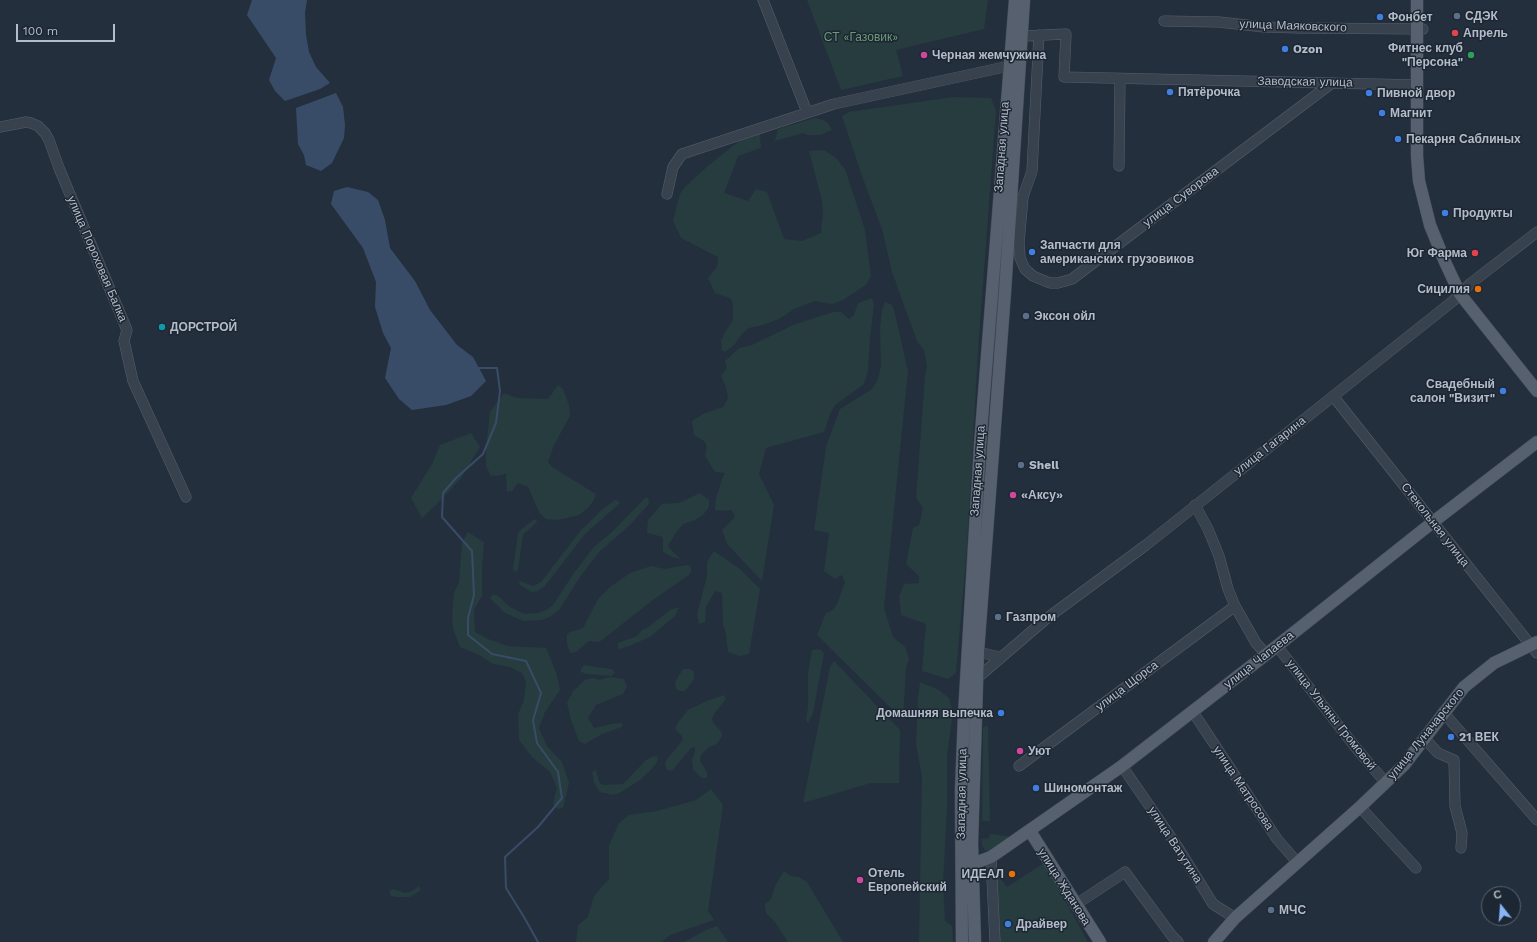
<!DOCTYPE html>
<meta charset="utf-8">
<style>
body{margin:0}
#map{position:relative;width:1537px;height:942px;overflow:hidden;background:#242f3e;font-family:"Work Sans",sans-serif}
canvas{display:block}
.north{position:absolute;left:1481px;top:886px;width:40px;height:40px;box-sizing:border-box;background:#1d2633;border:1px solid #59626f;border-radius:50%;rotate:343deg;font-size:11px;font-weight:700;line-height:16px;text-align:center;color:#b4bcc9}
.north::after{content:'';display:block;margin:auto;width:14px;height:18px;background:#8ab4f8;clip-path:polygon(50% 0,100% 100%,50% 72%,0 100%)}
.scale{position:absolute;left:16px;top:24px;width:99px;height:18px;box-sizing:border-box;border:2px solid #b4bcc9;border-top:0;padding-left:5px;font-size:12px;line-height:14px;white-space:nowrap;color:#b4bcc9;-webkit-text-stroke:3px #1d2633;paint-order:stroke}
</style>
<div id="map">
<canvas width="1537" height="942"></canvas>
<div class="north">С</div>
<div class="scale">100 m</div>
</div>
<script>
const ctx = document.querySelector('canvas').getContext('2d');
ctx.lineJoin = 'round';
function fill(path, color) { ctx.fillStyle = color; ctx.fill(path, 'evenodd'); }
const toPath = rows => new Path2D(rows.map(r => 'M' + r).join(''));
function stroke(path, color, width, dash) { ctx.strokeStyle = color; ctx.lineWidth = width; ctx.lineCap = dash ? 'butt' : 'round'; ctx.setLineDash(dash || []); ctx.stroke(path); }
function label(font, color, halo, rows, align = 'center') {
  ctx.font = font + ' "Work Sans",sans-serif'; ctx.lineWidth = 3; ctx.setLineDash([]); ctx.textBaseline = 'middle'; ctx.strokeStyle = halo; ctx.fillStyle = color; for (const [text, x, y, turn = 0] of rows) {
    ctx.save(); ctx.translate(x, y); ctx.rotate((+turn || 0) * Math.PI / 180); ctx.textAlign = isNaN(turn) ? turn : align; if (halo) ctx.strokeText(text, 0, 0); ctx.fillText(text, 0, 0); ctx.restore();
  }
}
const green = toPath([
 [807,0,988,0,984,29,896,50,903,76,841,90],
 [953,97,991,98,996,111,978,350,967,548,956,673,948,679,922,671,926,624,901,615,899,596,904,584,919,583,919,576,906,564,913,528,919,525,923,508,916,498,925,376,927,367,924,350,917,341,892,272,882,229,863,179,842,116,849,112],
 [815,118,823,120,828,123,832,130,820,135,808,135,803,133,775,141,778,129],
 [760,134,761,148,738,156,724,193,748,201,756,189,767,192,784,239,802,241,821,233,823,213,822,201,809,151,824,150,836,158,845,169,848,178,865,230,871,276,866,285,843,300,832,304,815,301,794,309,779,319,763,325,749,328,742,334,734,345,725,352,722,350,721,341,725,332,733,320,733,303,730,298,715,293,708,278,717,267,718,257,681,238,673,221,680,194,686,186,709,165,743,138],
 [872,298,874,304,870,339,868,371,864,384,835,405,830,414,824,432,766,448,759,474,774,505,762,581,727,544,722,530,735,517,733,512,731,510,726,511,715,510,716,498,722,479,725,473,715,472,705,456,707,446,704,441,694,435,692,421,703,414,723,407,728,398,726,387,721,376,727,368,725,361,739,348,752,345,793,325,833,312,841,312,849,319,854,315,858,303],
 [885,302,892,305,895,314,908,371,884,608,893,637,905,647,909,659,906,669,903,720,817,635,826,613,833,610,837,604,845,582,842,575,835,579,824,571,829,533,814,530,826,447,840,409,872,389,878,379,881,365,880,329,882,310],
 [558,385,563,389,569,405,570,416,554,445,548,462,552,467,596,494,594,500,588,508,579,515,558,520,546,519,539,512,528,487,518,483,513,490,507,492,506,473,502,475,491,476,486,466,486,448,490,412,504,393,517,398,548,399],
 [471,433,480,447,461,478,437,504,422,518,411,498,432,464,440,445],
 [700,493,709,500,709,507,704,514,695,520,683,524,675,534,668,546,673,552,681,559,672,557,663,552,663,537,647,533,648,520,662,504,679,503],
 [646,497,648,498,649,501,648,505,630,525,599,552,580,577,559,610,550,617,541,620,523,621,505,613,490,598,492,595,497,595,510,607,524,614,539,613,546,610,553,605,574,573,594,547,613,531],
 [615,500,617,500,620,503,585,534,545,586,538,591,532,592,521,586,519,583,520,581,533,586,541,582,581,530,604,508],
 [535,519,537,521,536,523,523,535,518,570,515,572,513,569,518,533,523,528],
 [468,532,484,542,482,569,482,596,474,610,475,632,488,639,508,646,546,648,556,672,560,690,545,712,539,728,547,746,562,762,569,783,563,808,557,809,553,804,557,788,550,772,532,757,519,740,518,714,524,700,526,682,522,673,510,667,493,664,479,655,460,647,453,629,452,616,454,593,459,582,462,543],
 [714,551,740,569,760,589,749,654,740,656,728,652,726,634,723,624,722,593,715,591,706,607,705,622,699,624,697,614,707,576,707,562],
 [686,565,690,566,691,569,691,572,689,575,653,600,602,640,599,642,589,641,576,652,570,653,567,644,567,634,570,632,583,628,598,599,610,587,630,573,651,566,665,569],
 [679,607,675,616,650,637,629,646,619,649,618,648,618,643,637,636,642,630,647,628,670,610],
 [820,649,824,653,813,713,808,723,806,720,808,707,808,672,812,650],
 [834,661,900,730,899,783,871,783,803,803,830,667],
 [584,665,610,669,613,670,615,673,611,676,587,674,581,672,581,669],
 [683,669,690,669,694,672,694,679,685,691,680,691,676,689,675,682],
 [610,677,624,679,627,686,623,694,596,705,588,718,594,728,612,724,622,723,622,727,602,734,585,744,579,741,571,720,567,703,573,691,585,680,593,678,599,680],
 [920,682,939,690,949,698,953,713,947,755,947,809,943,883,945,921,952,926,953,942,919,942,922,777,916,744,918,698],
 [724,695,726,699,714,714,712,719,714,724,721,731,722,736,717,744,708,748,701,755,700,760,707,773,707,778,703,778,699,776,693,769,692,760,695,752,695,747,691,748,673,770,669,771,666,768,665,763,667,759,683,740,682,736,675,729,679,721,688,710,709,700],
 [988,726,990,821,982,821,983,727],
 [656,756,658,757,657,762,651,770,640,780,618,794,611,795,607,793,603,793,599,791,594,783,592,772,596,770,599,782,603,785,623,784,645,761,651,757],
 [711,789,723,805,708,911,714,920,670,935,662,942,576,942,578,925,588,917,594,896,609,879,609,845,619,823,629,815,657,811,696,800],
 [990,834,1015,837,990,852,985,850,982,846,981,839,989,838],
 [1044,863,1088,942,1000,942,995,879,1000,878,1007,887],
 [784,871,791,876,799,877,807,882,843,942,788,942,775,922,766,913,765,904,771,899,776,884],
 [419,886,421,890,410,897,397,897,391,896,389,891,393,889,405,893,412,891],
 [717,926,728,942,684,942,706,930]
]);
const water = toPath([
 [252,0,307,0,305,13,306,35,309,52,316,67,330,83,320,89,285,101,275,91,269,80,276,58,247,15],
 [336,93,343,107,345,125,344,138,332,163,321,171,306,165,304,155,298,144,296,108],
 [347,187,368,192,378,200,385,220,390,248,415,281,430,310,457,345,473,357,486,381,471,396,446,405,412,410,399,399,385,378,391,348,383,333,375,307,376,282,363,248,331,204,334,191]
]);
const stream = toPath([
 [479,368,497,368,500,391,496,423,483,454,456,478,443,493,442,517,472,551,474,595,468,618,468,635,492,654,526,661,541,693,533,720,537,743,558,772,562,798,538,827,505,857,506,888,524,917,538,942]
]);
const minor = toPath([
 [763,0,807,112],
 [1164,21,1219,22,1264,27,1299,28,1423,29],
 [1039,35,1032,171,1023,197,1019,243,1020,258,1025,269,1033,276,1050,283,1058,283,1072,279,1332,83],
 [1022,36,1066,34,1064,77,1417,85],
 [0,127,26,122,31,123,38,126,45,133,49,140,59,168,127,330,124,341,133,381,186,497],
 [1119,166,1120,79],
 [667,194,673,167,682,154,834,104,1009,66],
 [1333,396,1537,653],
 [1195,505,1208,529,1219,556,1228,589,1235,606,1256,643,1266,654],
 [1277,646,1356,748,1386,783],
 [978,652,1000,657],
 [976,679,1046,619,1146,545,1453,301,1471,283,1537,232],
 [1193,712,1277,839,1297,862],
 [1443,712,1537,820],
 [1424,738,1438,753,1454,760,1455,806,1462,833,1461,848],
 [1019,766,1235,606],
 [1122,766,1177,846,1213,904,1235,918],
 [1360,807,1416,868],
 [991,857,995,942],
 [1075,905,1125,872,1172,936,1178,942]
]);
const major = toPath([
 [1417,0,1417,156,1419,181,1430,225,1445,262,1460,294,1537,391],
 [1030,831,1100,942],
 [972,864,991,857,1122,766,1277,646,1433,522,1537,442],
 [962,942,961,790,964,715,980,445,1015,0],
 [975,942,972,844,978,652,1005,292,1024,0],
 [1214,942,1235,918,1360,807,1404,765,1464,687,1494,663,1537,642]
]);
const markers = [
 [1457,16,4,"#5c6f8a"],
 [1380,17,4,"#3f7fe0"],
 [1455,33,4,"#e0444e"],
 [1285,49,4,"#3f7fe0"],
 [924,55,4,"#d1479c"],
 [1471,55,4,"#2e9e5b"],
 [1170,92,4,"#3f7fe0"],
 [1369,93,4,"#3f7fe0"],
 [1382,113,4,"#3f7fe0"],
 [1398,139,4,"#3f7fe0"],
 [1445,213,4,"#3f7fe0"],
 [1032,252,4,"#3f7fe0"],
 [1475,253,4,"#e0444e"],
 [1478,289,4,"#e8710a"],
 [1026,316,4,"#5c6f8a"],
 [162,327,4,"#0f9aa8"],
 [1503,391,4,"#3f7fe0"],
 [1021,465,4,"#5c6f8a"],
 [1013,495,4,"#d1479c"],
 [998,617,4,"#5c6f8a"],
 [1001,713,4,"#3f7fe0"],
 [1451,737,4,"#3f7fe0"],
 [1020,751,4,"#d1479c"],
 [1036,788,4,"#3f7fe0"],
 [1012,874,4,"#e8710a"],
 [860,880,4,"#d1479c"],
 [1271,910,4,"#5c6f8a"],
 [1008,924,4,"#3f7fe0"]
];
const poiNames = [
 ["СДЭК",1465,16],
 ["Фонбет",1388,17],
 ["Апрель",1463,33],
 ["Фитнес клуб",1463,48,"right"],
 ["\"Персона\"",1463,62,"right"],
 ["Ozon",1293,49],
 ["Черная жемчужина",932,55],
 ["Пятёрочка",1178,92],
 ["Пивной двор",1377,93],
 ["Магнит",1390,113],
 ["Пекарня Саблиных",1406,139],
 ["Продукты",1453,213],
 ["Запчасти для",1040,245],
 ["американских грузовиков",1040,259],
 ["Юг Фарма",1467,253,"right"],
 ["Сицилия",1470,289,"right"],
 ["Эксон ойл",1034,316],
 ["ДОРСТРОЙ",170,327],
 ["Свадебный",1495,384,"right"],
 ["салон \"Визит\"",1495,398,"right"],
 ["Shell",1029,465],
 ["«Аксу»",1021,495],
 ["Газпром",1006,617],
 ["Домашняя выпечка",993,713,"right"],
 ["21 ВЕК",1459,737],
 ["Уют",1028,751],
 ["Шиномонтаж",1044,788],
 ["Отель",868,873],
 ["Европейский",868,887],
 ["ИДЕАЛ",1004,874,"right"],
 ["МЧС",1279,910],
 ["Драйвер",1016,924]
];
const streetNames = [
 ["улица Маяковского",1293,26,2],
 ["Заводская улица",1305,82,1],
 ["Западная улица",1002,147,-86],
 ["улица Суворова",1181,197,-37],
 ["улица Пороховая Балка",97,259,67],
 ["улица Гагарина",1270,446,-38],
 ["Западная улица",978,471,-86],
 ["Стекольная улица",1435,525,52],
 ["улица Чапаева",1259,660,-38],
 ["улица Щорса",1127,686,-37],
 ["улица Ульяны Громовой",1331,715,52],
 ["улица Луначарского",1426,734,-51],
 ["улица Матросова",1243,788,56],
 ["Западная улица",962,794,-89],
 ["улица Ватутина",1175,845,57],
 ["улица Жданова",1064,887,58]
];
const parkNames = [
 ["СТ «Газовик»",861,37]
];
fill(green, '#263c3f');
fill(water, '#394c67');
stroke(stream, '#394c67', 2);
stroke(minor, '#565f6c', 11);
stroke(major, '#414a57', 13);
stroke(minor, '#38414e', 10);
stroke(major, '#56606e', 12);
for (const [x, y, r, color] of markers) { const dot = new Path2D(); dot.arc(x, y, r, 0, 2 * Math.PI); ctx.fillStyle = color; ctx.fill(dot); stroke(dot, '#1d2633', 1.5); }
label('bold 12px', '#b4bcc9', '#1d2633', poiNames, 'left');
label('12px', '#b4bcc9', '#1d2633', streetNames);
label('12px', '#6b9a76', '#1d2633', parkNames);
</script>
